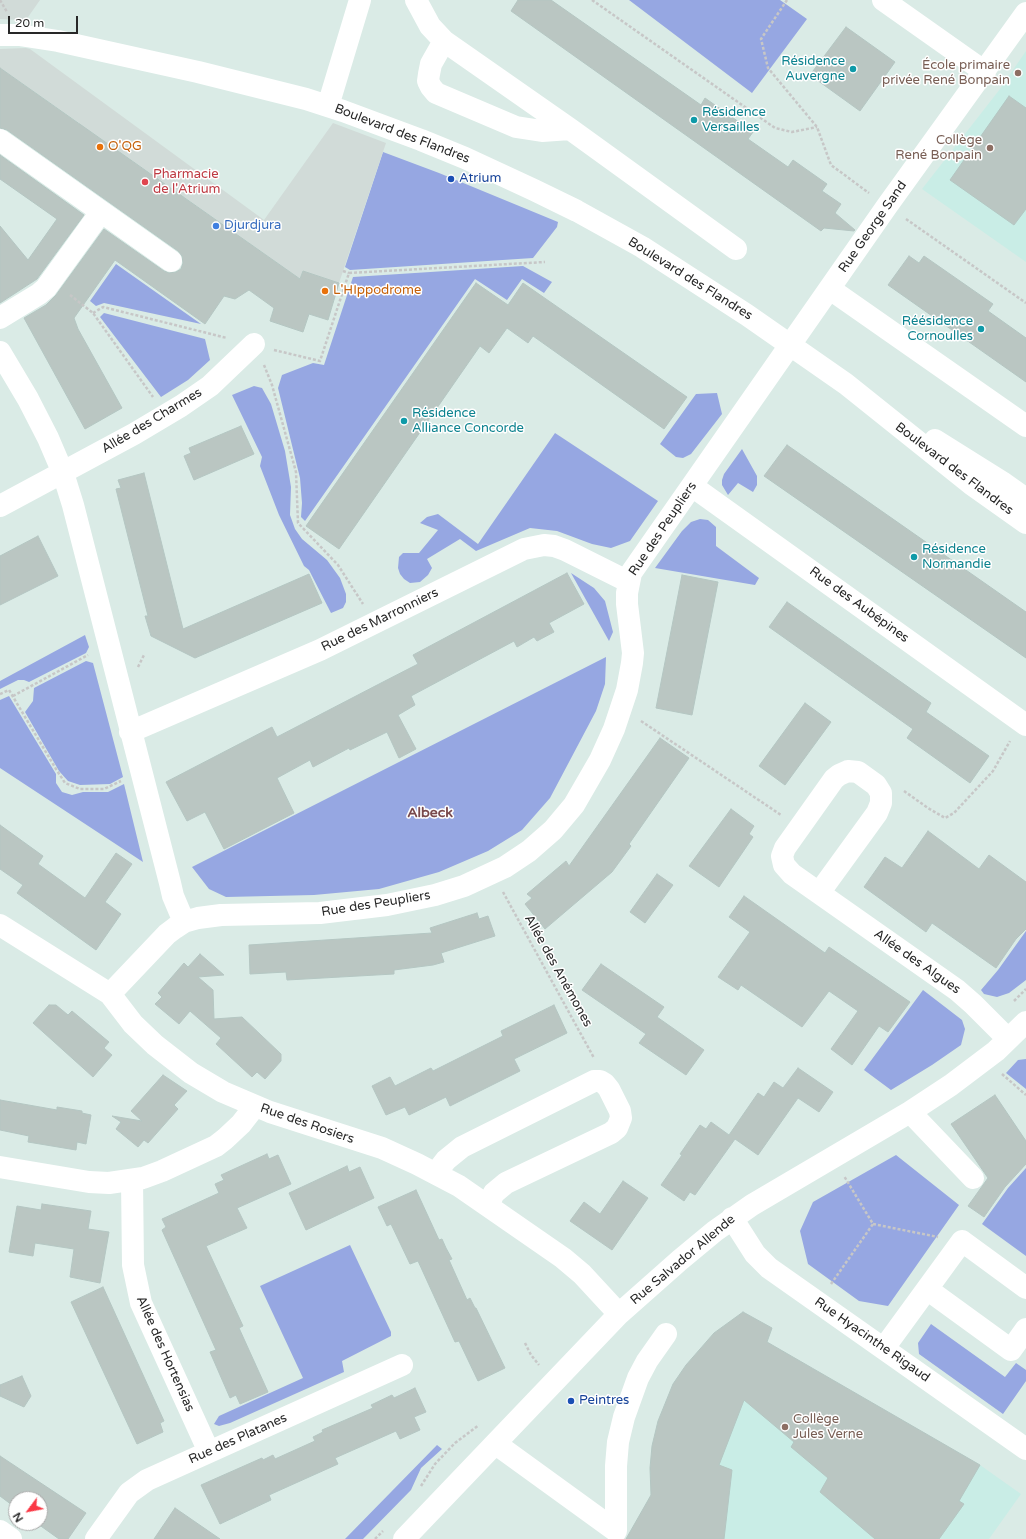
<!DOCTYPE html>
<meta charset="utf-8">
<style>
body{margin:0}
#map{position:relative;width:1026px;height:1539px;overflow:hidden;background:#daebe6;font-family:"Varela Round",sans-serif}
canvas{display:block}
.north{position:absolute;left:8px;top:1491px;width:40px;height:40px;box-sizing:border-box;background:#fff;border:1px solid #a9a9a9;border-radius:50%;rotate:238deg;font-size:11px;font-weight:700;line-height:16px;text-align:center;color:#282828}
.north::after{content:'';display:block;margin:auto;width:14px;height:18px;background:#fa3845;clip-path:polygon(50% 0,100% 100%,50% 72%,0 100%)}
.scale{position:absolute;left:8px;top:16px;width:70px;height:18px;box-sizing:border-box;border:2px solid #282828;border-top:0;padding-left:5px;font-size:12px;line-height:14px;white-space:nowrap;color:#282828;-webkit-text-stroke:3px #fff;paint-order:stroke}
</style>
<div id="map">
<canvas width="1026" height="1539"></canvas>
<div class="north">N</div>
<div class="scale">20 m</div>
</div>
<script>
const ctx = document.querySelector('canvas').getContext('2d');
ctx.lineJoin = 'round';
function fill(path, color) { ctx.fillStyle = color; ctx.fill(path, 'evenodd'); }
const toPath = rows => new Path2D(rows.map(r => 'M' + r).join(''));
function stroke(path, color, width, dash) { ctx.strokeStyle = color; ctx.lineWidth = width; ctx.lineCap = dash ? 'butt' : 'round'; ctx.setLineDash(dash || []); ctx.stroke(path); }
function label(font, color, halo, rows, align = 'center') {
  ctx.font = font + ' "Varela Round",sans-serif'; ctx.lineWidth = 3; ctx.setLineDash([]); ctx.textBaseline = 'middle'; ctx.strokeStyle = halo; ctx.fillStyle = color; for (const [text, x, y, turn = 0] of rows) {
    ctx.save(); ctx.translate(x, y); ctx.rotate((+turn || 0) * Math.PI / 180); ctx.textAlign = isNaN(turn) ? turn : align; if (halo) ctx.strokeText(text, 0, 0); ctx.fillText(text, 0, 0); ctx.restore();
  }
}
const education = toPath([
 [1026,51,1026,262,922,189,1000,89],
 [743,1312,772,1328,767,1342,980,1465,1021,1494,989,1539,626,1539,651,1495,650,1468,652,1446,658,1421,673,1384,686,1365,714,1333]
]);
const green = toPath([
 [629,0,780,0,807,19,752,93],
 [383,152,439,173,558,222,557,227,533,258,350,270,345,267],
 [116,264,201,324,104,303,96,306,90,301],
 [523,266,552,282,544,293,522,279,507,300,475,279,305,521,301,517,302,503,300,478,278,388,282,375,313,363,324,365,353,277],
 [104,313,205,339,210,360,188,380,161,397,100,317],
 [254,386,262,388,271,404,285,451,291,487,290,515,295,529,302,539,327,560,340,578,346,594,346,602,343,608,331,613,309,570,304,566,279,515,260,466,262,457,232,395],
 [717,393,722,414,691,454,683,458,676,457,660,444,696,394],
 [555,433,658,501,630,541,611,548,592,544,557,531,530,528,476,551,460,539,427,559,432,568,428,575,420,582,410,583,404,579,400,574,398,568,399,557,403,553,419,553,438,530,420,523,427,517,438,514,478,544],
 [742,449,757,476,757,485,753,492,738,483,728,495,722,485,722,480,724,474],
 [700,519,708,520,716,527,716,546,759,578,755,585,655,568,682,531,691,522],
 [571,573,594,588,605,601,613,632,609,641],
 [85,635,89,647,86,653,29,682,24,680,18,680,0,689,0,681],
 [606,657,605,684,596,711,550,798,522,830,488,851,439,872,379,889,314,895,226,897,209,889,192,867],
 [86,661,93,663,123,777,110,784,80,785,68,781,59,771,25,712,33,701,34,688],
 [9,696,56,774,56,783,62,792,72,795,83,792,108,792,124,784,143,862,0,768,0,700],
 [1026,931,1026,980,1009,993,997,997,984,994,981,990,998,970],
 [923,990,962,1020,965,1029,961,1045,932,1065,891,1090,864,1070],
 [1026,1059,1026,1089,1006,1073,1018,1060],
 [896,1155,959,1205,888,1306,859,1301,808,1264,800,1231,813,1202],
 [1026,1168,1026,1256,982,1224,1008,1188],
 [350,1245,391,1332,391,1336,342,1361,344,1372,230,1423,219,1426,214,1424,219,1416,303,1378,260,1286],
 [931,1324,1005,1377,1016,1363,1026,1370,1026,1381,1003,1414,919,1354,918,1343],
 [437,1445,442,1449,421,1468,411,1490,363,1539,345,1539]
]);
const plaza = toPath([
 [0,0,40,0,26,20,0,19],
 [26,48,30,49,264,220,333,123,386,143,339,283,303,271,300,279,184,197,181,201,173,189,91,132,76,127,79,123,0,68,0,49]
]);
const building = toPath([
 [518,0,551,0,701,105,705,98,753,132,748,139,788,167,793,160,827,184,822,191,841,204,835,213,855,230,854,231,824,228,821,231,511,11,518,0],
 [846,27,895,62,860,111,810,75,846,27],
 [0,68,300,279,303,271,339,283,328,320,309,314,303,332,270,321,274,308,249,290,235,299,224,296,205,324,115,260,74,318,78,329,122,408,85,429,24,318,46,305,56,295,104,229,164,271,169,273,176,272,181,269,183,263,182,256,178,251,7,130,0,128,0,68],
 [1009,96,1026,108,1026,209,1014,225,950,180,1009,96],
 [0,155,84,215,37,279,0,303,0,226,28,260,57,219,0,179,0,155],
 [909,256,919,263,924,256,993,304,988,311,1026,338,1026,382,888,285,909,256],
 [476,283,508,305,523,283,687,397,664,429,533,336,528,343,507,328,489,353,480,346,339,549,306,526,476,283],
 [241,426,254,454,194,480,184,456,191,453,189,448,241,426],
 [787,445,1026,612,1026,658,764,476,787,445],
 [144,473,183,629,309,574,322,603,195,658,151,636,145,616,148,616,116,489,121,488,118,480,144,473],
 [38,536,58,576,0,605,0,556,38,536],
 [567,573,584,604,549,623,554,632,537,641,534,637,517,647,514,641,411,696,415,705,398,715,416,749,399,758,387,732,350,750,349,748,313,767,310,760,277,778,294,813,224,849,205,812,187,821,166,782,272,727,277,737,381,683,418,664,413,655,567,573],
 [682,575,718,582,692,715,656,708,682,575],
 [787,602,931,703,926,712,989,756,970,783,907,738,913,729,769,627,787,602],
 [805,703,831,722,785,785,759,766,805,703],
 [660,738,689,758,629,844,631,846,612,872,545,929,525,904,532,898,527,894,566,861,569,866,660,738],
 [731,809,754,826,749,834,753,837,719,887,689,866,731,809],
 [0,825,43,856,38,864,85,898,116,853,132,864,105,902,121,914,96,950,17,893,23,885,0,869,0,825],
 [928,831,979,869,989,855,1026,882,1026,929,1016,939,996,968,932,923,926,932,864,887,885,857,902,868,928,831],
 [657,874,673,885,645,923,630,912,657,874],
 [744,896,825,953,829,947,910,1002,888,1032,879,1026,852,1065,831,1049,858,1011,829,991,802,1027,741,985,738,990,718,977,750,932,729,917,744,896],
 [477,913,479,919,488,916,495,936,441,953,444,962,433,965,394,970,394,974,287,980,286,972,250,974,249,945,432,933,430,928,477,913],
 [200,954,224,975,198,977,213,990,214,1019,242,1017,281,1054,281,1061,265,1079,257,1072,252,1077,216,1044,221,1038,190,1011,179,1024,155,1004,162,997,158,993,184,963,188,967,200,954],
 [601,964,664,1007,657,1017,704,1050,686,1075,639,1043,646,1034,582,990,601,964],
 [49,1005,56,1005,68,1015,72,1011,109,1042,104,1048,112,1055,93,1077,33,1023,49,1005],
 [554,1005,567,1033,514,1059,520,1071,450,1106,446,1097,409,1115,405,1107,386,1115,372,1086,390,1077,395,1086,431,1068,433,1071,503,1036,501,1031,554,1005],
 [798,1068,833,1092,819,1112,798,1098,758,1155,735,1139,695,1195,690,1192,684,1201,661,1185,682,1155,680,1154,700,1125,706,1129,711,1122,729,1135,758,1093,764,1097,774,1082,783,1088,798,1068],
 [163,1075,187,1091,174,1105,178,1109,148,1143,144,1140,138,1147,116,1129,121,1122,112,1116,142,1121,131,1111,163,1075],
 [995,1095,1026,1141,1026,1164,1005,1187,984,1217,968,1206,988,1178,951,1124,995,1095],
 [0,1100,57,1110,57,1107,82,1111,82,1113,91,1115,86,1144,77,1142,76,1150,28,1142,29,1136,0,1130,0,1100],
 [267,1154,269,1159,278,1155,291,1184,237,1208,247,1228,206,1246,243,1326,239,1328,268,1392,240,1404,236,1395,230,1398,210,1352,216,1350,162,1230,166,1227,162,1219,219,1193,215,1184,224,1180,221,1175,267,1154],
 [347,1166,349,1172,360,1167,374,1198,306,1230,289,1193,347,1166],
 [623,1181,648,1198,612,1250,570,1221,584,1202,600,1214,623,1181],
 [416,1190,439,1240,442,1239,446,1248,452,1259,449,1260,467,1300,470,1298,475,1308,476,1308,505,1368,478,1381,459,1341,455,1342,418,1261,410,1264,391,1224,387,1226,378,1207,416,1190],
 [42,1204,91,1211,88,1229,109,1232,100,1283,70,1277,74,1249,35,1243,33,1256,9,1252,17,1206,41,1210,42,1204],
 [103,1287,164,1421,160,1423,163,1432,137,1444,71,1302,103,1287],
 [743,1312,772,1328,767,1342,980,1465,959,1501,964,1504,939,1539,875,1539,820,1492,828,1478,791,1447,794,1442,744,1400,719,1465,732,1470,724,1539,626,1539,651,1495,650,1468,652,1446,658,1421,673,1384,686,1365,714,1333,743,1312],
 [22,1376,31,1396,24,1407,0,1396,0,1385,22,1376],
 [415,1388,426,1412,414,1417,420,1430,400,1439,396,1431,335,1458,338,1464,269,1495,271,1500,220,1524,201,1485,262,1458,263,1460,273,1455,275,1459,315,1441,313,1437,323,1432,322,1430,373,1408,371,1405,392,1395,394,1398,415,1388],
 [0,1456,86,1513,68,1539,59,1539,38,1524,38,1523,40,1523,40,1499,16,1499,16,1508,0,1496,0,1456],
 [175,1508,220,1539,154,1539,175,1508]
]);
const path = toPath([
 [0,0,7,12],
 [592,0,775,128,792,132,817,127],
 [787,0,761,39,768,68,817,127,831,165,869,193],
 [906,219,1026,303],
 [343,271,349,273],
 [70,295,93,313,153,397],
 [93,313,103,307,227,338],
 [274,350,320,361,349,273,545,262],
 [264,365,272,385,296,472,298,523,338,565,363,604],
 [138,667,144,655],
 [0,694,9,690,56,769,65,783,80,789,104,789,121,781],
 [13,696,88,655],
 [641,721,781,815],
 [904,791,928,808,945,818,954,813,993,771,1010,741],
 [503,892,594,1058],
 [1014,1001,1026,989],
 [1002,1074,1026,1095],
 [873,1224,938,1237],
 [831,1284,873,1224,844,1176],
 [525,1343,531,1355,539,1365],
 [421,1486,435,1464,455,1443,479,1425],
 [375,1539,383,1531]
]);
const minor = toPath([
 [416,0,430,26,444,41,570,129,736,249],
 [883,0,985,72],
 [0,35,19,35,58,41,198,72,306,99,343,111,421,140,465,158,534,190,577,211,642,247,747,315,846,384,971,484,1026,523],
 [444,41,431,64,429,74,428,81,431,87,436,93,516,127,542,131,570,129],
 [328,106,360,0],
 [0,140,171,261],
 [830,289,1026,426],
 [0,318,39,294,46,288,101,212],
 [0,352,28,399,48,438,63,473,73,505,170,883,173,896,184,922],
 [935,440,1002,482,1026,499],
 [692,486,1026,725],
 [0,506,134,434,181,406,210,386,254,344],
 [130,732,320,650,524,549,544,545,554,546,565,550,629,582],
 [848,771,858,772,876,785,881,793,881,803,877,813,819,893,792,874,784,865,782,856,785,848,834,779,839,775,848,771],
 [819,893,957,990,973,1004,1008,1039],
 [0,925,110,994,133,1024,155,1045,191,1073,223,1092,270,1112,382,1148,417,1164,459,1186,563,1258,582,1274,619,1314],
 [110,994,167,934,175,928,184,922,198,918,221,915,320,913,387,905,435,895,464,886,505,867,529,851,553,830,574,805,600,760,614,729,627,690,632,663,633,653,627,604,627,593,631,573,887,206,1026,13],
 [910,1112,973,1178],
 [0,1167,89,1182,109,1183,143,1178,162,1171,216,1146,225,1139,241,1124,255,1106],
 [436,1173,446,1160,462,1147,594,1081,600,1081,605,1084,609,1089,620,1111,621,1118,617,1128,611,1133,506,1183,494,1193,488,1205],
 [132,1180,133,1265,141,1303,209,1452],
 [732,1218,755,1254,769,1268,1026,1449],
 [927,1289,962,1241,1026,1288],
 [884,1348,927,1289,1011,1350,1026,1329],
 [496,1444,616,1531,616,1466,618,1442,624,1417,638,1378,647,1361,666,1334],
 [0,1531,11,1539],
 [96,1539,129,1493,147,1480,402,1365],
 [404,1539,619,1314,680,1260,715,1231,752,1205,910,1112,951,1085,996,1051,1026,1022]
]);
const markers = [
 [853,69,4,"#0f9aa8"],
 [1018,73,4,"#8d6e63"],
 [694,120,4,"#0f9aa8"],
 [100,147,4,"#e8710a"],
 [990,148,4,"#8d6e63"],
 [451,179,4,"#1a4fb4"],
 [145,182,4,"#e0444e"],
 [216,226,4,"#3f7fe0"],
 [325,291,4,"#e8710a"],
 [981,329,4,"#0f9aa8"],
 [404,421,4,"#0f9aa8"],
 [914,557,4,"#0f9aa8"],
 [571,1401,4,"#1a4fb4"],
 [785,1427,4,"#8d6e63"]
];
const cultureNames = [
 ["Résidence",845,62,"right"],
 ["Auvergne",845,77,"right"],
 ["Résidence",702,113],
 ["Versailles",702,128],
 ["Réésidence",973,322,"right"],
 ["Cornoulles",973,337,"right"],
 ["Résidence",412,414],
 ["Alliance Concorde",412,429],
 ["Résidence",922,550],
 ["Normandie",922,565]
];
const educationNames = [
 ["École primaire",1010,66],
 ["privée René Bonpain",1010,81],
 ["Collège",982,141],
 ["René Bonpain",982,156],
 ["Collège",793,1420,"left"],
 ["Jules Verne",793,1435,"left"]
];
const streetNames = [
 ["Boulevard des Flandres",402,134,21],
 ["Rue George Sand",873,227,-55],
 ["Boulevard des Flandres",690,279,32],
 ["Allée des Charmes",152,421,-31],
 ["Boulevard des Flandres",954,469,37],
 ["Rue des Peupliers",663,529,-56],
 ["Rue des Aubépines",859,605,36],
 ["Rue des Marronniers",380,620,-26],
 ["Rue des Peupliers",376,904,-9],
 ["Allée des Algues",917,962,35],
 ["Allée des Anémones",558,971,61],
 ["Rue des Rosiers",307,1124,19],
 ["Rue Salvador Allende",683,1260,-40],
 ["Rue Hyacinthe Rigaud",872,1340,35],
 ["Allée des Hortensias",165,1354,66],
 ["Rue des Platanes",238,1439,-24]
];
const foodNames = [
 ["O'QG",108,147],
 ["L'HIppodrome",333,291]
];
const healthNames = [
 ["Pharmacie",153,175],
 ["de l'Atrium",153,190]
];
const transitNames = [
 ["Atrium",459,179],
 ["Peintres",579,1401]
];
const shopNames = [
 ["Djurdjura",224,226]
];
const neighbourhoodNames = [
 ["Albeck",430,813]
];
fill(education, '#c9ede6');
fill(green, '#96a7e2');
fill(plaza, '#d1dbd8');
fill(building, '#bac6c2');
stroke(building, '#b4c6c2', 1);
stroke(path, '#c7c7c7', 2.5, [3, 2]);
stroke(minor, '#fff', 22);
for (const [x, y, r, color] of markers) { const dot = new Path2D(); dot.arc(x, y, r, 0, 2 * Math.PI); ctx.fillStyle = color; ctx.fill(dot); stroke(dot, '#fff', 1.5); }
label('13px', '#0d838f', '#fff', cultureNames, 'left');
label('13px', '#785e54', '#fff', educationNames, 'right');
label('13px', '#282828', '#fff', streetNames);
label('13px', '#c56008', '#fff', foodNames, 'left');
label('13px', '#be3a42', '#fff', healthNames, 'left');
label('13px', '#164399', '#fff', transitNames, 'left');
label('13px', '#366cbe', '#fff', shopNames, 'left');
label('bold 14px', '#79494c', '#fff', neighbourhoodNames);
</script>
